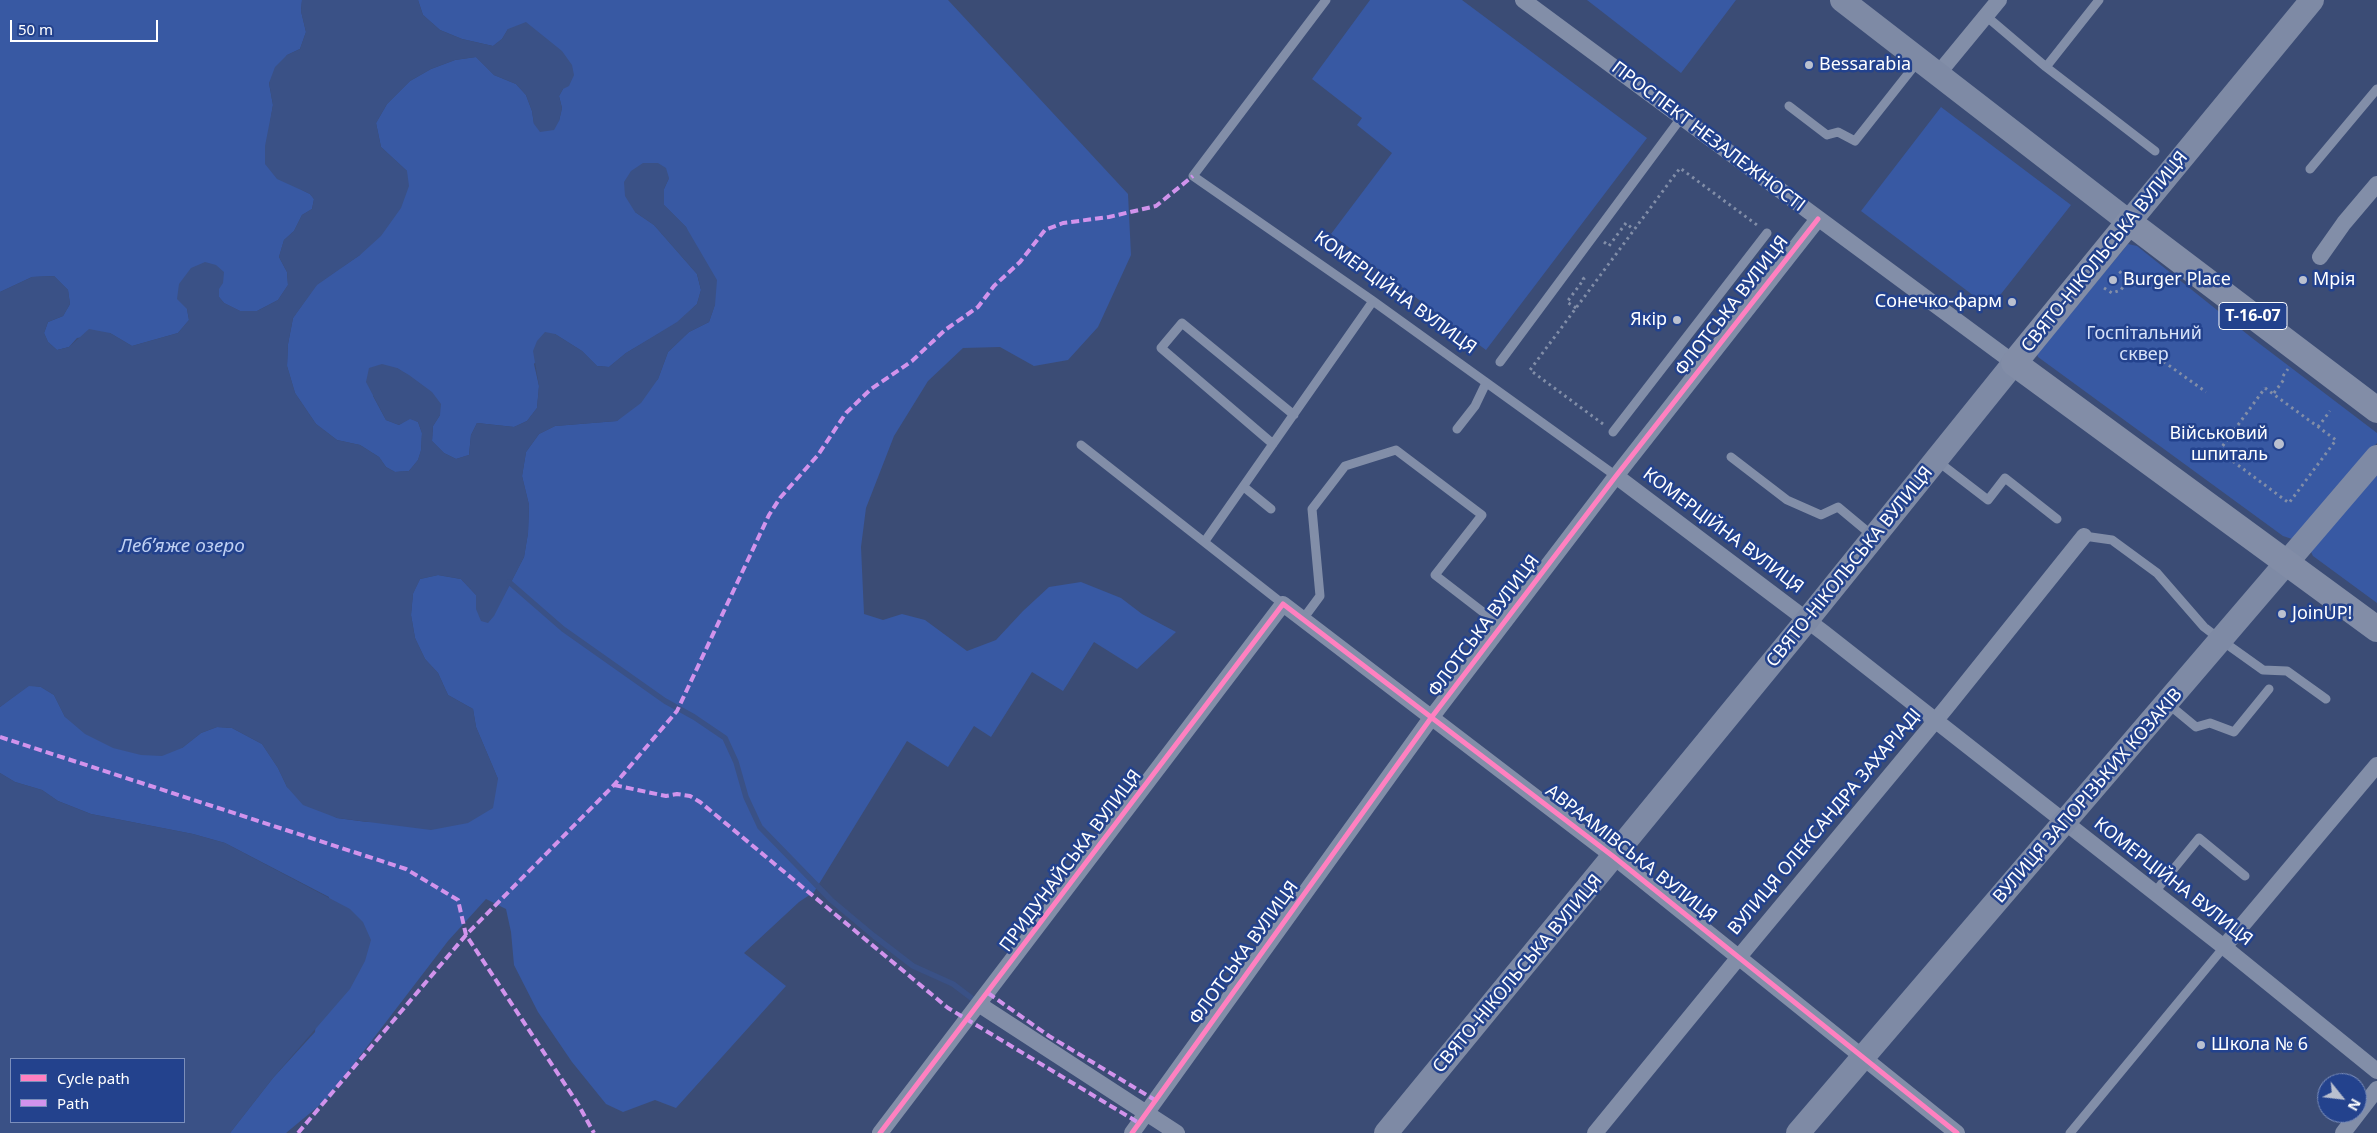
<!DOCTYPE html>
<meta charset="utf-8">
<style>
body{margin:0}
#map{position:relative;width:2377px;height:1133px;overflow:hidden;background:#3b4c75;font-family:"Noto Sans",sans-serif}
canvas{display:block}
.legend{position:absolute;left:10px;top:1058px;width:175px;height:65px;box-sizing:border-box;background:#23428d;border:1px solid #7b8ebb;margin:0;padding:6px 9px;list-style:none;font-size:15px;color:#fff}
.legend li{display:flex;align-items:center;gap:10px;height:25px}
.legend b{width:25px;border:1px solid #7b8ebb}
.north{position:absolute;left:2317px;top:1073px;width:50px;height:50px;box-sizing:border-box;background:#23428d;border:1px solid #7b8ebb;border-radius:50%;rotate:119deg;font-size:14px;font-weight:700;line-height:20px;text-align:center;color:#fff}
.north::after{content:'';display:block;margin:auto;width:18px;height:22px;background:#bac0cf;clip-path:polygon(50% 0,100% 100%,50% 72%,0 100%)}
.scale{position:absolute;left:10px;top:20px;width:148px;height:22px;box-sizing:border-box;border:2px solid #fff;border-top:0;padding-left:6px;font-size:15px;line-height:18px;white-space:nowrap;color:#fff;-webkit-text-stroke:4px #23428d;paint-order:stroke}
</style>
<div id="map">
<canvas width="2377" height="1133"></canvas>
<ul class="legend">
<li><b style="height:6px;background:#ff80c0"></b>Cycle path</li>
<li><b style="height:6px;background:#d193ec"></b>Path</li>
</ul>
<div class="north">N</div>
<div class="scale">50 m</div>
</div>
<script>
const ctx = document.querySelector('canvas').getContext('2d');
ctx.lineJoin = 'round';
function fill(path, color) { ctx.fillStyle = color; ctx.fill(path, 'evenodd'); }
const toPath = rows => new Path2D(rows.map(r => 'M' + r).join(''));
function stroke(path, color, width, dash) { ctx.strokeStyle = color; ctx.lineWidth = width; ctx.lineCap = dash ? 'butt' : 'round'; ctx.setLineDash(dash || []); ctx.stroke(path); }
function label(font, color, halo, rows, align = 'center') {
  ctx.font = font + ' "Noto Sans",sans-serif'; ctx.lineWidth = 5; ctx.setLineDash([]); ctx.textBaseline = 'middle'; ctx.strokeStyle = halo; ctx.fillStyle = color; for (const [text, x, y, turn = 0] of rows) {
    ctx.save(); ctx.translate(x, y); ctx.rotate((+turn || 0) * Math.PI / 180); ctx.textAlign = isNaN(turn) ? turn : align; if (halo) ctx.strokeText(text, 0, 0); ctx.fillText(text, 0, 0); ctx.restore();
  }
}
const green = toPath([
 [0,0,302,0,301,11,306,32,300,49,287,55,269,83,273,105,270,123,302,190,310,194,314,199,312,209,302,215,294,231,284,240,279,257,287,272,288,285,278,300,257,311,240,311,224,303,219,297,219,289,187,309,189,320,178,333,132,346,110,333,77,338,69,347,57,350,48,342,44,333,48,322,63,316,70,304,68,290,54,276,32,277,0,292],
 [418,0,948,0,1128,194,1131,255,1098,327,1068,360,1034,366,1000,347,963,348,928,381,894,436,866,508,861,547,864,614,883,620,902,614,925,620,967,651,996,640,1023,611,1049,587,1081,582,1121,598,1142,614,1176,632,1137,669,1094,642,1063,691,1032,672,991,737,974,726,948,767,907,741,814,892,799,902,744,953,786,986,676,1108,655,1100,623,1112,606,1104,572,1062,538,1012,514,965,511,932,506,909,486,899,448,941,327,1099,286,1133,230,1133,273,1078,315,1032,329,897,225,843,193,834,91,814,58,801,42,790,15,782,0,773,0,707,29,685,41,687,54,695,65,717,182,748,201,733,217,727,232,728,262,744,278,768,287,787,337,818,367,822,498,779,476,727,473,709,448,695,438,673,425,659,415,638,411,615,413,593,420,579,438,575,461,579,476,595,476,609,502,599,524,557,528,533,529,505,522,476,526,452,539,434,555,426,617,421,658,379,668,352,689,332,709,322,715,304,686,227,664,205,664,189,669,178,635,212,654,225,697,274,701,290,697,304,677,323,626,353,609,367,597,366,582,351,555,334,534,364,539,386,537,408,527,421,514,427,477,423,471,435,469,455,456,459,444,453,432,441,433,426,440,415,420,384,397,368,373,396,386,420,399,425,410,418,418,422,422,433,421,451,418,460,409,471,395,472,386,467,379,457,360,445,337,440,316,424,295,393,287,366,288,344,293,318,317,284,360,255,407,171,381,147,376,123,387,104,410,81,431,69,455,60,476,57,494,75,516,84,526,95,532,111,534,124,559,121,562,108,559,96,563,89,508,29,502,39,493,46,462,39,440,30,423,15],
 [1370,0,1462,0,1647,138,1486,350,1331,234,1392,153,1357,125,1362,118,1312,79],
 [1587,0,1736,0,1681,73],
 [1941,107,2071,205,1990,308,1861,211],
 [2128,244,2137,246,2252,338,2377,433,2377,443,2299,535,2292,539,2283,536,2038,357,2037,354],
 [2377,471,2377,603,2313,556,2311,552]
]);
const water = toPath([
 [302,0,418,0,423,15,440,30,462,39,493,46,502,39,508,29,526,22,562,51,572,65,574,75,569,86,563,89,559,96,562,108,559,121,554,130,540,132,534,124,532,111,526,95,516,84,494,75,476,57,455,60,431,69,410,81,387,104,376,123,381,147,407,171,409,186,401,208,381,236,360,255,317,285,293,318,288,344,287,366,295,393,316,424,337,440,360,445,379,457,386,467,395,472,409,471,418,460,421,450,422,433,418,422,410,419,399,425,386,420,366,382,369,368,382,364,397,368,409,375,432,392,441,404,440,415,433,426,432,441,444,453,456,459,469,455,471,435,477,423,514,427,527,421,537,408,539,386,533,351,537,341,545,332,555,334,582,351,597,366,609,367,626,353,677,322,697,304,701,290,697,274,654,225,635,212,625,196,624,182,631,171,643,163,658,163,666,168,669,178,664,189,664,205,686,227,717,280,715,305,709,322,689,332,668,352,658,379,641,403,617,421,555,426,539,434,526,452,522,476,529,505,528,533,524,557,494,616,488,623,481,621,476,609,476,595,461,579,438,575,420,579,413,594,411,615,415,638,425,659,438,673,448,695,473,709,476,727,498,779,493,808,468,823,431,830,337,818,303,805,287,787,278,768,262,744,232,728,217,727,201,733,182,748,162,756,141,755,113,748,85,734,65,717,54,695,41,687,29,686,0,707,0,292,32,277,54,276,68,290,70,304,63,316,48,322,44,333,48,342,57,350,69,347,89,329,110,333,132,346,178,333,189,320,187,309,177,299,179,284,191,268,205,262,216,265,224,272,223,283,219,289,219,297,224,303,240,311,257,311,278,300,288,285,287,272,279,257,284,240,294,231,302,215,312,209,314,199,310,194,277,179,265,164,265,146,273,105,269,83,275,67,287,55,300,49,306,32,301,11],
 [0,773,15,782,42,790,58,801,91,814,193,834,225,843,350,909,363,922,371,940,365,961,350,989,273,1078,230,1133,0,1133],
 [11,1059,184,1059,184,1122,11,1122]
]);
const stream = toPath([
 [509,582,563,629,665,701,694,717,725,738,736,762,746,797,760,827,831,900,874,936,913,966,953,984,978,1003]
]);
const path = toPath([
 [1604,242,1609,246,1626,223,1634,230],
 [2104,288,2112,293,2121,290,2126,282,2125,277,2119,271],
 [1576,308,1567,302,1584,279,1580,276],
 [2153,354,2206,392],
 [2283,376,2288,369],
 [2265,388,2336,440,2289,503,2219,451,2265,388],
 [2274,393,2285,378],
 [1603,424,1530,370,1680,168,1757,225],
 [2318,427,2330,411]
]);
const lane = toPath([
 [1326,0,1193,176,1373,301,1616,476],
 [1986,16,2046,67,2155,151],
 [2046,67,2099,0],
 [1789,106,1827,135,1838,132,1855,141,1919,60],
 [2310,169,2377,89],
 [1500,362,1681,118],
 [1457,429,1475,406,1486,383],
 [1613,432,1767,233],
 [1273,444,1161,348,1182,323,1294,415],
 [1081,445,1283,604],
 [1731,457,1787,500,1821,515,1838,507,1874,537],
 [1936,460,1988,500,2005,478,2057,519],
 [1244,487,1271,509],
 [2084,536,2112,540,2157,573,2204,627,2221,640,2263,670,2287,671,2326,699],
 [1205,541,1373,301],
 [1303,619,1320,596,1312,509,1345,466,1396,450,1482,515,1435,575,1501,626],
 [2167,703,2196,727,2210,723,2234,732,2269,689],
 [2154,893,2199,838,2245,876],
 [2070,1133,2224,947]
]);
const street = toPath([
 [1523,0,2014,363],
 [1938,74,1999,0],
 [2320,257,2344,223,2377,184],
 [1616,476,1824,633,2224,947,2377,1071],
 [2224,947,2377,765],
 [980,1005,1177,1133],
 [880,1133,1283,604,1614,857,1957,1133],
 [1132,1133,1431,718,1616,476,1818,219],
 [1595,1133,1739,957,1946,708,2084,536],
 [2343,1133,2377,1089]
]);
const secondary = toPath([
 [1842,0,2129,222,2312,0],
 [1386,1133,1807,620,2014,363],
 [1798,1133,2377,457]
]);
const primary = toPath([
 [2377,410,2129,222,2014,363,2377,629]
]);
const quiet = toPath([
 [0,737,406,869,458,900,466,935,578,1104,594,1133],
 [614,785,666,796,677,794,690,796,700,802,948,1008,1139,1123],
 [988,993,1049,1036,1155,1100],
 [298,1133,466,935,614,785,677,711,769,515,780,498,818,455,846,413,871,389,912,361,945,330,978,307,994,286,1020,262,1045,230,1063,223,1109,217,1156,206,1193,176]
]);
const cycleway = toPath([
 [880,1133,1283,604,1614,857,1957,1133],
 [1132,1133,1431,718,1616,476,1818,219]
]);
const markers = [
 [1809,65,5,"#bac0cf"],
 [2113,280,5,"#bac0cf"],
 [2303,280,5,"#bac0cf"],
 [2012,302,5,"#bac0cf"],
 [1677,320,5,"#bac0cf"],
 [2279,444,6,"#bac0cf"],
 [2282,614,5,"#bac0cf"],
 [2201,1045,5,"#bac0cf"]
];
const shields = [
 [2253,316,68]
];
const shieldNames = [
 ["Т-16-07",2253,316]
];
const poiNames = [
 ["Bessarabia",1819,65],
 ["Burger Place",2123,280],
 ["Мрія",2313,280],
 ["Сонечко-фарм",2002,302,"right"],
 ["Якір",1667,320,"right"],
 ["Військовий",2268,434,"right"],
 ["шпиталь",2268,455,"right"],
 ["JoinUP!",2292,614],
 ["Школа № 6",2211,1045]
];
const streetNames = [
 ["ПРОСПЕКТ НЕЗАЛЕЖНОСТІ",1708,137,37],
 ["СВЯТО-НІКОЛЬСЬКА ВУЛИЦЯ",2105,252,-51],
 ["КОМЕРЦІЙНА ВУЛИЦЯ",1395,293,36],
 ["ФЛОТСЬКА ВУЛИЦЯ",1732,306,-52],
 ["КОМЕРЦІЙНА ВУЛИЦЯ",1723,531,37],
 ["СВЯТО-НІКОЛЬСЬКА ВУЛИЦЯ",1850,567,-51],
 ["ФЛОТСЬКА ВУЛИЦЯ",1484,626,-53],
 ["ВУЛИЦЯ ЗАПОРІЗЬКИХ КОЗАКІВ",2088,796,-49],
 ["ВУЛИЦЯ ОЛЕКСАНДРА ЗАХАРІАДІ",1825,822,-50],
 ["АВРААМІВСЬКА ВУЛИЦЯ",1631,854,38],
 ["ПРИДУНАЙСЬКА ВУЛИЦЯ",1071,861,-53],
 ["КОМЕРЦІЙНА ВУЛИЦЯ",2173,882,38],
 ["ФЛОТСЬКА ВУЛИЦЯ",1244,953,-54],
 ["СВЯТО-НІКОЛЬСЬКА ВУЛИЦЯ",1518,974,-50]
];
const parkNames = [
 ["Госпітальний",2144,334],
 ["сквер",2144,355]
];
const waterNames = [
 ["Леб’яже озеро",182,547]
];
fill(green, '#3859a3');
fill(water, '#3a5186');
stroke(stream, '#3a5186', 5.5);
stroke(path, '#828ea8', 3, [2.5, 4]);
stroke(lane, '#828ea8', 9);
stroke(street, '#828ea8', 16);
stroke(secondary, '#7e8aa5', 24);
stroke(primary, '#828da7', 26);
stroke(quiet, '#d193ec', 4, [8, 4]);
stroke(cycleway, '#ff80c0', 5);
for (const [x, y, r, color] of markers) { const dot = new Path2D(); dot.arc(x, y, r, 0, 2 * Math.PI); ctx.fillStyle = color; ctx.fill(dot); stroke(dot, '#23428d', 2); }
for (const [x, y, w] of shields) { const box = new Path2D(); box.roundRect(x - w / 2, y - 13.5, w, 27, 4); ctx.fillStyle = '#23428d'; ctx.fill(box); stroke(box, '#fff', 1); }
label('bold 16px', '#fff', null, shieldNames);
label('18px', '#fff', '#23428d', poiNames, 'left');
label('18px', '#fff', '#23428d', streetNames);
label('18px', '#d7e2f8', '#23428d', parkNames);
label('italic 19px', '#becff2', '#23428d', waterNames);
</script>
